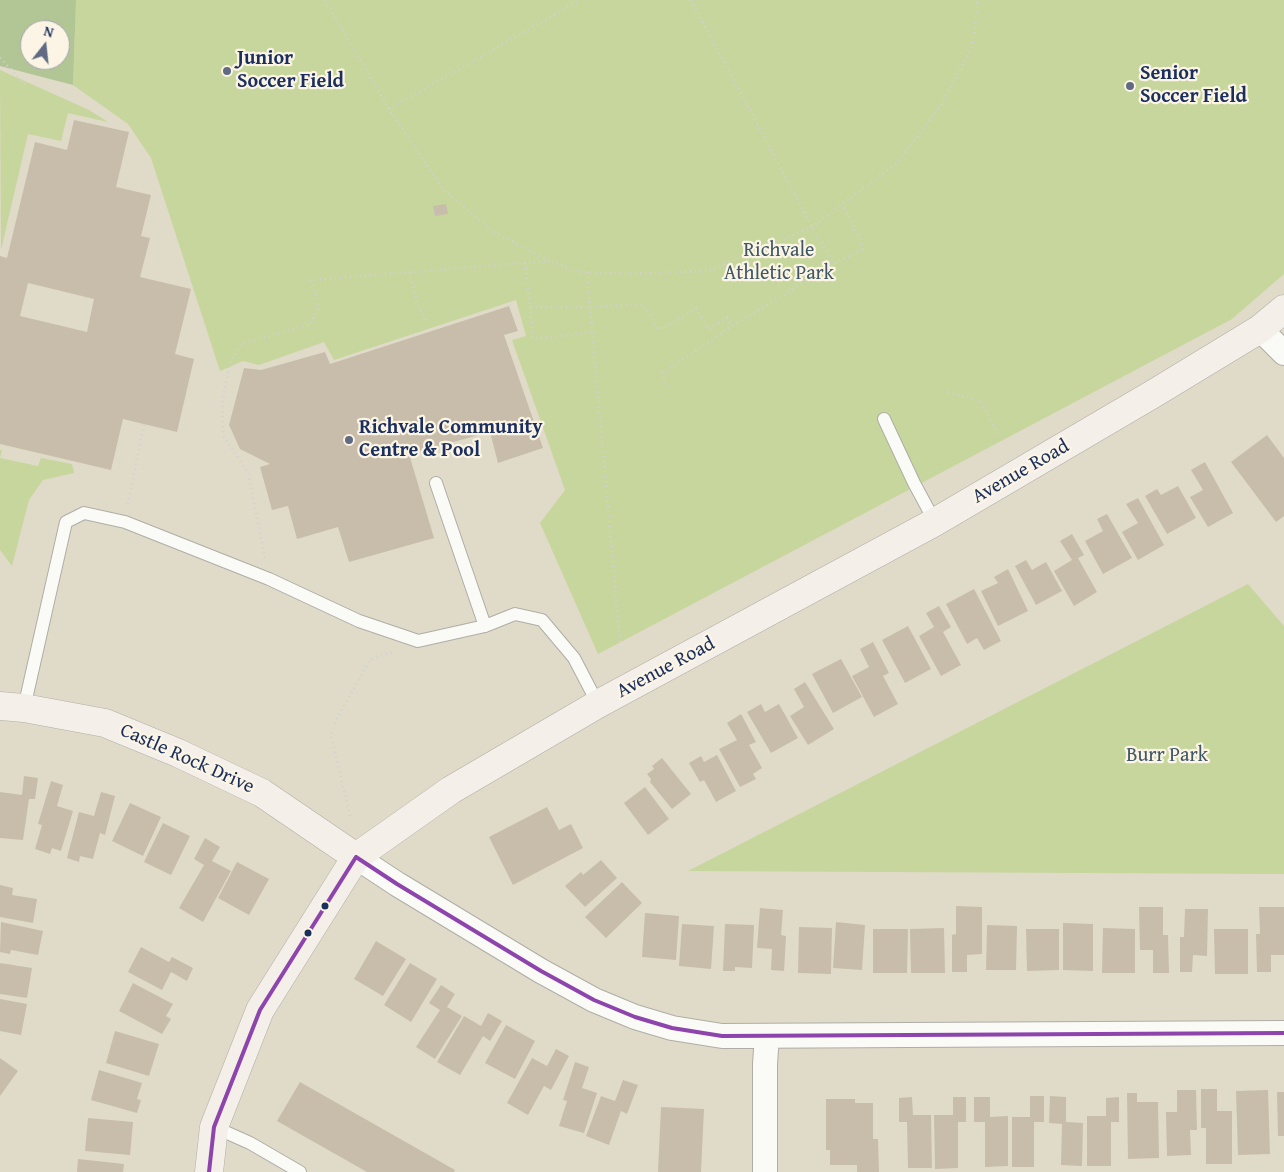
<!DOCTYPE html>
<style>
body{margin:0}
#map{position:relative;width:1284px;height:1172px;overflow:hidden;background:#e0dbc8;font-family:"Gentium Book Plus",serif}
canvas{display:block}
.north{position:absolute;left:20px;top:20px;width:50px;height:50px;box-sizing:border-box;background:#fcf5e5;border:1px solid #a2a6af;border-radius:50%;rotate:16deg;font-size:14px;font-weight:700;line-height:20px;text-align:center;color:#1b2f5e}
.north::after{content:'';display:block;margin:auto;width:18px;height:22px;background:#606b83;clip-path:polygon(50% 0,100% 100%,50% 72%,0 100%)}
</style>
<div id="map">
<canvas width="1284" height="1172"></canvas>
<div class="north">N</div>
</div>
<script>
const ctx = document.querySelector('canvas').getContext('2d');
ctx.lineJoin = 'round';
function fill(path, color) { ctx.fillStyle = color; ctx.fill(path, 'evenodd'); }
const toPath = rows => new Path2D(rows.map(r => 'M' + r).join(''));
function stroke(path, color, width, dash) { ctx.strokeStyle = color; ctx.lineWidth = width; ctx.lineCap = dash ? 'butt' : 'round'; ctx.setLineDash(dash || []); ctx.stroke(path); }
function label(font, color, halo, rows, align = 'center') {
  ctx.font = font + ' "Gentium Book Plus",serif'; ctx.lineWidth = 4.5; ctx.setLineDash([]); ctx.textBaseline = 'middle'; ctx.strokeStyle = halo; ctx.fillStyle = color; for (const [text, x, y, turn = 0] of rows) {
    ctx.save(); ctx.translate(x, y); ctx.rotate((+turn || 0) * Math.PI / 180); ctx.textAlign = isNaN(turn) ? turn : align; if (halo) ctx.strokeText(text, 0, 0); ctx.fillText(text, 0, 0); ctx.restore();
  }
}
const green = toPath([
 [76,0,1284,0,1284,274,1232,319,598,654,540,523,565,490,512,340,526,336,516,300,334,360,324,342,259,365,243,361,220,371,151,158,128,124,73,85],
 [0,70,89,110,108,122,68,113,61,141,28,134,1,250],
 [0,450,2,450,0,458,38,466,41,458,72,464,74,473,43,480,29,500,12,566,0,550],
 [1248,584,1284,626,1284,874,688,871]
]);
const forest = toPath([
 [0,0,76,0,73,85,0,66],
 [30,30,60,30,60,60,30,60]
]);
const building = toPath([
 [74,120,129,132,116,187,151,195,141,236,150,238,140,277,191,289,175,354,194,359,177,432,123,419,111,470,0,444,0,256,7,258,35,142,67,150],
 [28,283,94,299,87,332,20,316],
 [446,204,448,214,435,216,433,206],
 [509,306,518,331,504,335,543,448,498,463,490,432,409,454,434,538,349,562,338,527,297,539,288,506,272,510,260,467,270,464,240,449,229,425,244,368,261,370,325,352,330,364],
 [1267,435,1284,458,1284,516,1276,522,1231,462],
 [1205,462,1233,513,1208,527,1190,497,1203,490,1191,470],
 [1178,486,1196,518,1167,534,1145,496,1157,489,1161,495],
 [1138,498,1164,545,1138,560,1122,532,1138,523,1126,504],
 [1107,514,1132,558,1103,574,1085,541,1103,531,1097,519],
 [1072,534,1084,555,1078,558,1097,592,1074,606,1054,571,1072,560,1060,541],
 [1026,560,1032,570,1046,562,1062,591,1036,605,1015,566],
 [1008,569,1028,611,998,626,981,591,998,583,994,577],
 [974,589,1001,641,984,650,977,638,967,644,946,604],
 [939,606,951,627,943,632,961,665,941,676,919,636,934,627,926,613],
 [908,626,931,669,905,683,882,640],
 [873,642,889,673,883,676,898,704,874,717,852,676,869,667,860,649],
 [841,659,862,697,833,713,812,674],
 [805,682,834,729,808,745,790,716,804,707,794,689],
 [761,704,765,712,779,704,798,738,771,753,747,712],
 [741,714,756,742,749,745,762,768,753,774,756,779,740,787,719,749,737,740,727,723],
 [717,755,736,791,716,802,704,780,700,782,689,763,701,756,704,762],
 [662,758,691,794,672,809,650,782,651,779,647,774,654,769,652,766],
 [24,776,38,778,35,799,29,799,23,840,0,838,0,792,22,795],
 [51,781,63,785,57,806,73,811,61,851,52,848,50,854,35,849,42,825,38,824],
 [645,787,669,819,648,835,624,803],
 [101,792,115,796,105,835,100,833,93,859,80,856,79,862,67,858,79,812,94,816],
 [130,803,161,817,143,856,112,841],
 [547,807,559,830,571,824,583,848,513,885,489,837],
 [163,823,190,836,171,875,144,862],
 [205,838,220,847,212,861,231,871,203,922,179,908,204,865,194,859],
 [601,860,617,878,585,907,565,886,581,872,583,875],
 [237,862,269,879,249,915,218,898],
 [622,882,642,903,606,938,585,917],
 [0,885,13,888,12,895,37,899,33,923,0,917],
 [956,906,982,907,982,954,967,955,967,972,952,972,952,935,956,934],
 [1139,907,1163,907,1163,935,1168,935,1169,973,1153,973,1153,950,1140,950],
 [1259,907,1284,907,1284,955,1271,955,1271,972,1257,972,1256,934,1260,934],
 [760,908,783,910,781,935,786,936,784,971,771,970,772,949,757,948],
 [1185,909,1208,909,1207,956,1193,955,1192,972,1180,972,1180,937,1184,937],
 [645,913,679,916,676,960,642,957],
 [1,922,43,931,38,955,11,950,10,954,0,952],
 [836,922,865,925,862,970,833,968],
 [1063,923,1093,924,1093,971,1063,970],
 [682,924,714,926,711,969,679,966],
 [725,924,754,925,752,968,735,967,735,971,723,971],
 [987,925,1017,926,1016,970,986,970],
 [799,927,832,928,831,974,798,973],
 [944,928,945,973,911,973,910,929],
 [1103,928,1135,929,1135,973,1102,973],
 [873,929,908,929,907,973,873,973],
 [1026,929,1059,929,1059,970,1027,971],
 [1214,929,1248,929,1248,974,1215,974],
 [376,941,406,959,383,996,354,979],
 [141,947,169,962,172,957,193,968,187,981,171,972,162,990,128,972],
 [0,963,32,968,27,998,0,994],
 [410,963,437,979,411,1022,384,1005],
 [133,983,173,1004,166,1016,171,1019,162,1034,119,1011],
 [441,985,455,994,447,1007,462,1016,435,1059,416,1047,440,1010,429,1003],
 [0,999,27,1004,21,1035,0,1031],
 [488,1013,502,1021,490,1041,483,1036,460,1075,437,1062,464,1016,481,1026],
 [506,1025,535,1041,515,1079,485,1063],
 [115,1031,159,1044,149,1076,106,1063],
 [556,1049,569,1056,551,1090,544,1086,528,1115,507,1103,532,1058,547,1066],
 [0,1058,18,1071,0,1096],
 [575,1062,589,1067,582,1088,597,1093,584,1133,559,1126,567,1101,563,1100],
 [99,1070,142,1083,137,1099,141,1100,137,1113,91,1100],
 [623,1080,638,1085,627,1114,621,1111,609,1145,586,1136,601,1096,615,1101],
 [300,1082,455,1170,454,1172,367,1172,277,1121],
 [1201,1089,1217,1089,1217,1111,1232,1111,1232,1164,1206,1164,1206,1128,1201,1128],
 [1177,1090,1196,1090,1197,1130,1190,1130,1191,1155,1167,1156,1166,1112,1177,1112],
 [1268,1090,1270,1154,1238,1155,1236,1091],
 [1277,1092,1284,1092,1284,1136,1278,1136],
 [1127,1093,1137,1093,1137,1102,1158,1102,1159,1158,1128,1159],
 [1030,1096,1044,1096,1044,1122,1034,1122,1034,1167,1012,1167,1012,1117,1030,1117],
 [1050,1096,1066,1097,1066,1122,1083,1123,1082,1166,1061,1165,1062,1124,1049,1123],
 [912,1097,913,1115,931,1115,932,1168,908,1168,907,1122,899,1122,899,1098],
 [953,1097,966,1097,966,1122,958,1122,958,1168,935,1169,934,1115,953,1115],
 [974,1097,990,1097,990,1117,1008,1116,1008,1166,985,1167,985,1122,974,1122],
 [1119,1097,1119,1122,1111,1122,1111,1166,1087,1166,1087,1116,1106,1116,1106,1098],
 [826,1099,855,1099,855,1103,873,1103,873,1139,878,1139,879,1172,857,1172,857,1165,830,1165,830,1150,826,1150],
 [661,1107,704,1109,701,1172,658,1172],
 [88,1118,133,1122,130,1155,85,1151],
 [78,1159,124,1164,123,1172,77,1172]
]);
const path = toPath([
 [325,0,389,109,443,189,494,232,550,261,578,272,627,274,708,271,812,227,897,163,942,103,973,45,978,0],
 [691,0,812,227,834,264],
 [0,58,25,84],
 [389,109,580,0],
 [525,263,530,307,591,307,643,304,659,330,696,309,709,329,727,318,732,326],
 [410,272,417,304,428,323],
 [587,272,620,642],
 [530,307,533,339,593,332],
 [668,387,662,373,732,326,834,264,862,249,860,238,842,204],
 [948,392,981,401,999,437],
 [128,504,144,424],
 [265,558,248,473,223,435,222,404,230,364,242,344,311,324,319,305,311,280,550,261],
 [350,816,331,736,337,718,370,660,382,655,391,653,392,651]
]);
const lane = toPath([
 [884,419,914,483,935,522],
 [436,483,485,626],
 [24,708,66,522,84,513,125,522,269,579,359,621,418,641,485,626,515,614,542,620,574,658,598,704],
 [214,1127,250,1143,300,1172]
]);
const street = toPath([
 [1260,329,1284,353],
 [356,857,397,884,541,971,594,1000,635,1017,672,1028,722,1036,1284,1033],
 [765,1172,765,1064,767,1036]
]);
const secondary = toPath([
 [0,706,24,708,105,723,178,753,262,793,356,857],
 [209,1172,214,1127,260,1010,356,857,451,790,598,704,935,522,1153,394,1260,329,1284,309]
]);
const bus1 = toPath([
 [356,857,397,884,541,971,594,1000,635,1017,672,1028,722,1036,1284,1033],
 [209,1172,214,1127,260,1010,356,857]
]);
const markers = [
 [227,71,5,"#606b83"],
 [1130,86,5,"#606b83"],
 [349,440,5,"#606b83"],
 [325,906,4.5,"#1b2f5e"],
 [308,933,4.5,"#1b2f5e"]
];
const poiNames = [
 ["Junior",237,59],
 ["Soccer Field",237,82],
 ["Senior",1140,74],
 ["Soccer Field",1140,97],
 ["Richvale Community",359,428],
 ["Centre & Pool",359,451]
];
const parkNames = [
 ["Richvale",779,251],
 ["Athletic Park",779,274],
 ["Burr Park",1167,756]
];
const streetNames = [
 ["Avenue Road",1021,472,-30],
 ["Avenue Road",666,668,-28],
 ["Castle Rock Drive",187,759,24]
];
fill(green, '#c6d69d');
fill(forest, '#b2c594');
fill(building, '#c8bdaa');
stroke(lane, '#afada6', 14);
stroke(street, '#afada6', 26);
stroke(secondary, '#afada6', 29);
stroke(path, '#d2d1cf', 3, [1, 4]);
stroke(lane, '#fafaf7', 12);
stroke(street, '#fafaf7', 24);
stroke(secondary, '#f4f0e9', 28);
stroke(bus1, '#8e44ad', 4);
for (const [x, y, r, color] of markers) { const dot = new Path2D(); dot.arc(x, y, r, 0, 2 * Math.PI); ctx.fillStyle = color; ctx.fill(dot); stroke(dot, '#fcf5e5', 2); }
label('bold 20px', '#1b2f5e', '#fcf5e5', poiNames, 'left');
label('20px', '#405865', '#fcf5e5', parkNames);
label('20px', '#1b2f5e', '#fcf5e5', streetNames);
</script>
